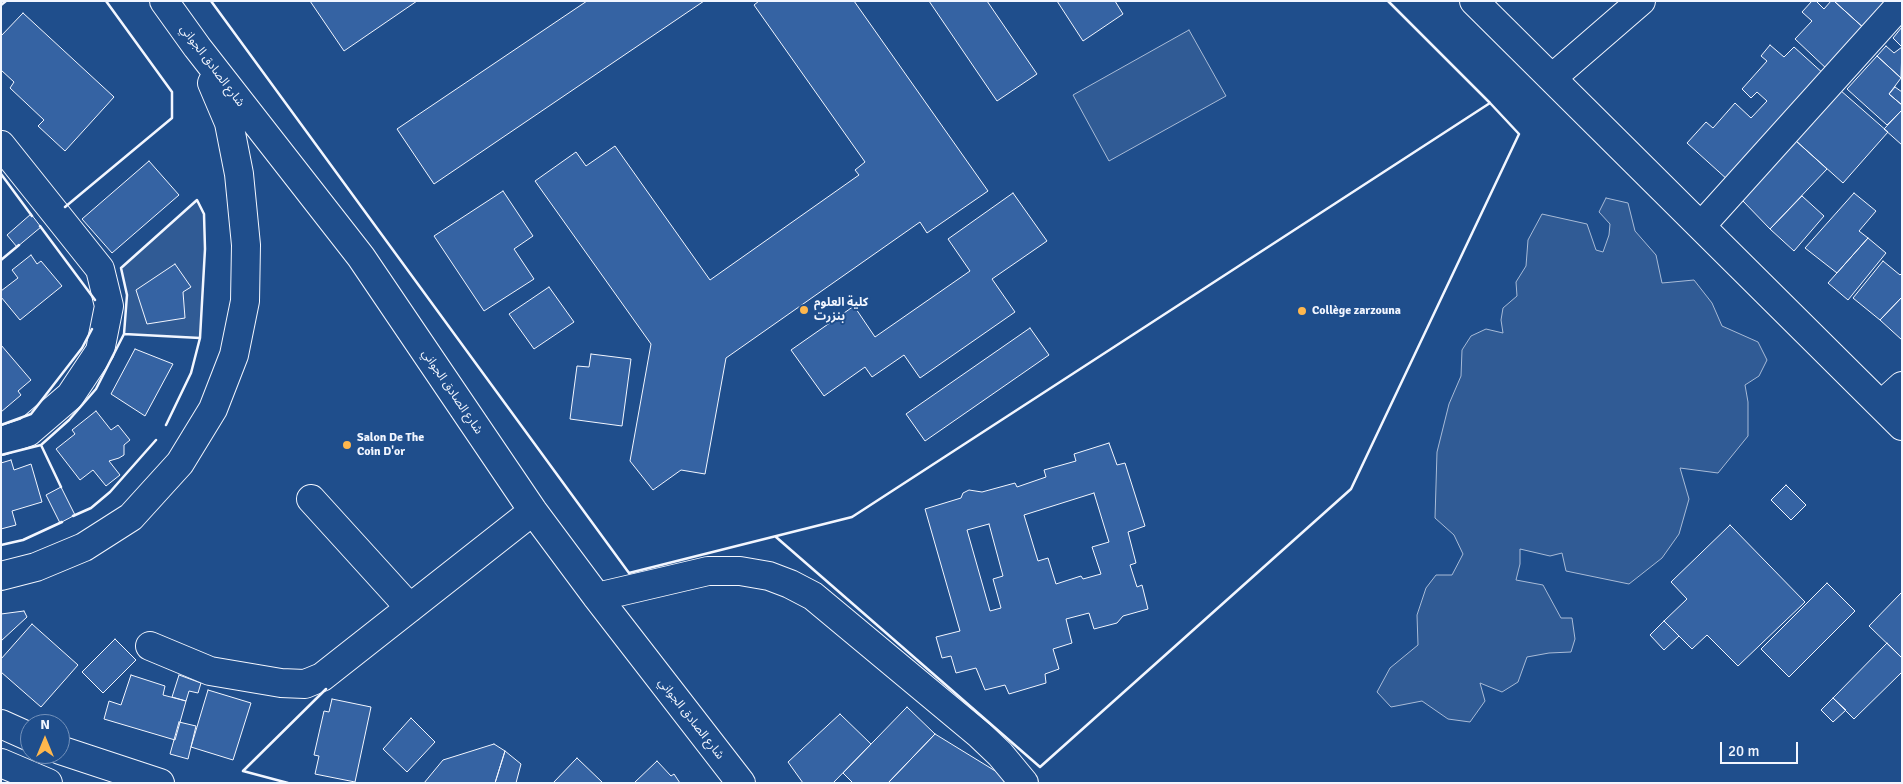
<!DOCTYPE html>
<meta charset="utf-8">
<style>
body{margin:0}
#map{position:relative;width:1903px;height:784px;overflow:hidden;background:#1f4e8c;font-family:Signika,sans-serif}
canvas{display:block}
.frame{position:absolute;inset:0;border:2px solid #f2f6ff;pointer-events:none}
.north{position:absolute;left:20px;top:714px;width:50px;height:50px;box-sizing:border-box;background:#1f4e8c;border:1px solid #7391ba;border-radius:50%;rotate:0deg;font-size:14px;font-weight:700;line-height:20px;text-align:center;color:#f2f6ff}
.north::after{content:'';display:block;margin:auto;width:18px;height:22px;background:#ffb74d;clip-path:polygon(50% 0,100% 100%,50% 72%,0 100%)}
.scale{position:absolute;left:1720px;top:742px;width:78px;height:22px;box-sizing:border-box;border:2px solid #f2f6ff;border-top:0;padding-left:6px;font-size:15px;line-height:18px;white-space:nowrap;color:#f2f6ff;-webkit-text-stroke:4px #1f4e8c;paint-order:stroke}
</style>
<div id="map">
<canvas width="1903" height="784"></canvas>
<div class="frame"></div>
<div class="north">N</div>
<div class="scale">20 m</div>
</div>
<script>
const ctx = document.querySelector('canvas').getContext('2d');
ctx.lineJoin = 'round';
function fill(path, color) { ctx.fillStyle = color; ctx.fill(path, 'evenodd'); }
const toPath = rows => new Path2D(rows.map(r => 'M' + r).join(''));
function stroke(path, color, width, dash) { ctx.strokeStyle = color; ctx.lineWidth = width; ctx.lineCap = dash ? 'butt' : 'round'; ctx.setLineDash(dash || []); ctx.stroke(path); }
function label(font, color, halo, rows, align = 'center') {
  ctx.font = font + ' Signika,"Noto Sans Arabic",sans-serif'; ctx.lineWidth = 4; ctx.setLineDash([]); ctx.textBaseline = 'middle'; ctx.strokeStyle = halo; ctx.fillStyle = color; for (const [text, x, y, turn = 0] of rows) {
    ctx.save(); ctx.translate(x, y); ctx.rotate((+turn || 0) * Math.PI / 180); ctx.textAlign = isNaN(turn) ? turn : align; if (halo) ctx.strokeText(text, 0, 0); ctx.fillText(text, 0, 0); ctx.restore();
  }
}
const built = toPath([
 [1189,30,1226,96,1109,161,1073,95,1189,30],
 [1606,198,1628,203,1635,231,1656,255,1662,283,1694,280,1712,303,1722,326,1758,342,1767,360,1759,376,1745,385,1748,402,1748,436,1718,473,1680,468,1689,499,1679,534,1662,558,1629,584,1566,571,1562,553,1550,556,1520,549,1520,564,1516,580,1543,585,1561,618,1572,618,1575,639,1571,652,1549,653,1527,657,1518,682,1502,692,1480,683,1485,701,1470,722,1448,719,1422,701,1391,707,1377,692,1390,668,1418,645,1417,615,1426,588,1436,575,1452,575,1463,554,1454,535,1435,518,1437,452,1449,404,1461,376,1462,350,1471,336,1486,329,1503,333,1501,320,1503,308,1517,296,1516,282,1526,266,1528,240,1542,214,1587,224,1596,250,1603,252,1609,235,1610,224,1599,212,1606,198],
 [197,200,204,214,205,249,200,338,124,334,127,295,121,268,197,200]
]);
const building = toPath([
 [310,1,417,1,344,51,310,1],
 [587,1,704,1,434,184,397,129,587,1],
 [759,1,854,1,988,191,927,233,920,222,726,358,705,474,681,470,653,490,630,461,651,344,535,181,576,152,586,166,615,146,710,280,859,175,855,170,865,162,754,5,759,1],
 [929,1,987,1,1037,74,997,101,929,1],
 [1057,1,1115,1,1123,14,1083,41,1057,1],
 [1812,1,1816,1,1824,9,1831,1,1834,1,1866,30,1829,71,1795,39,1812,21,1802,12,1812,1],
 [1834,1,1890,1,1866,30,1834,1],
 [23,13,114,97,65,151,38,126,44,120,10,88,14,82,1,70,1,36,23,13],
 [1902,27,1902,47,1893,38,1902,27],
 [1770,45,1784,57,1794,47,1825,75,1729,181,1687,143,1706,122,1713,128,1735,103,1751,118,1767,101,1757,92,1751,98,1742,89,1767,61,1761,56,1770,45],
 [1886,46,1894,53,1902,47,1901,78,1877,56,1886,46],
 [1877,56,1901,78,1889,94,1902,105,1902,110,1887,125,1847,89,1877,56],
 [1895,87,1902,92,1902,105,1889,94,1895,87],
 [1840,90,1888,132,1843,183,1795,140,1840,90],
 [1902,110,1902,145,1884,129,1902,110],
 [1795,140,1827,169,1770,229,1742,200,1795,140],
 [149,161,179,195,112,253,82,219,149,161],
 [503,191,533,236,514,249,534,279,484,311,434,236,503,191],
 [1013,193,1047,241,992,279,1015,312,920,378,904,355,872,377,865,367,824,396,791,350,854,306,875,337,970,271,948,239,1013,193],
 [1854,193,1876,211,1859,231,1868,238,1837,273,1805,248,1854,193],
 [1802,196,1824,216,1794,251,1770,229,1802,196],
 [31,214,41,227,17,247,7,235,31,214],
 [1868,238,1886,253,1848,300,1828,283,1868,238],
 [31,255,37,264,41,261,62,286,20,320,1,297,1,291,18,278,12,270,31,255],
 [1883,261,1900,275,1902,273,1902,297,1880,320,1853,298,1883,261],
 [175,264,191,287,183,292,185,318,147,324,136,290,175,264],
 [549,287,574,322,534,349,509,314,549,287],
 [1902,297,1902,340,1880,320,1902,297],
 [1030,328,1049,355,925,441,906,414,1030,328],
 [1,345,31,380,18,391,21,395,1,412,1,345],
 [135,349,173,364,145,416,111,394,135,349],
 [591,354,631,359,622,426,570,419,577,366,589,367,591,354],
 [96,411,111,430,118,425,130,440,124,445,124,455,119,458,109,461,120,475,106,486,93,470,80,480,56,449,75,434,72,430,96,411],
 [1109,443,1117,465,1125,463,1145,526,1128,532,1136,563,1130,565,1137,587,1142,585,1148,609,1123,616,1117,623,1094,629,1089,613,1066,619,1072,643,1053,649,1059,669,1045,674,1046,683,1009,694,1005,685,985,690,976,668,956,673,951,656,942,658,936,637,960,631,925,509,961,498,963,493,969,490,982,492,1015,483,1017,487,1046,477,1044,470,1076,461,1074,454,1109,443],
 [1094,493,1109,542,1092,547,1101,574,1083,579,1081,576,1056,584,1048,558,1038,561,1024,515,1094,493],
 [989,524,1003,576,993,579,1001,608,990,611,967,530,989,524],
 [11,460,14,470,31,464,42,502,12,511,16,525,1,529,1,463,11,460],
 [1786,485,1806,505,1791,520,1771,500,1786,485],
 [61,487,75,515,60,523,46,495,61,487],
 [1730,525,1805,602,1738,666,1707,635,1692,649,1664,621,1687,599,1671,582,1730,525],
 [1827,583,1855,611,1789,677,1761,649,1827,583],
 [1902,592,1902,658,1869,626,1902,592],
 [24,611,27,617,1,641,1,614,24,611],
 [1664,621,1679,636,1664,650,1650,635,1664,621],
 [32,624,78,665,41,707,1,672,1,659,32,624],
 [115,639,136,660,103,693,82,672,115,639],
 [1887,643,1902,658,1902,672,1854,719,1833,698,1887,643],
 [131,675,165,686,163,695,186,701,175,740,104,719,109,701,121,705,131,675],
 [179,675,201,683,198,693,189,691,186,701,172,697,179,675],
 [208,690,251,703,233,760,191,747,208,690],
 [1833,698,1846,710,1833,722,1821,710,1833,698],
 [332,699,371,707,355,782,315,774,319,756,314,755,324,711,329,712,332,699],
 [907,707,935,734,888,783,853,783,843,773,907,707],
 [840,714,871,744,833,783,803,783,788,762,840,714],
 [411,718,435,742,407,772,383,749,411,718],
 [179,722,196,726,188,759,170,754,179,722],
 [935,734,1010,780,1009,783,888,783,935,734],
 [494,744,505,751,495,783,424,783,443,760,494,744],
 [505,751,521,764,516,783,495,783,505,751],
 [577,758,603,783,553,783,577,758],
 [657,761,671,776,674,774,680,783,634,783,657,761]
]);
const minor = toPath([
 [164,1,197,47,361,257,533,511,597,597,741,783],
 [1474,1,1902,426],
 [1552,78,1641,1],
 [1,145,100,269,109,306,100,351,70,396,28,432,1,441],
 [1701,226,1902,3],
 [1881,405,1902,386],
 [311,499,410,608],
 [1,576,36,567,84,547,131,517,180,463,213,409,234,355,245,301,246,245,239,174,229,123,212,83],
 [597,597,708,571,740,571,769,576,790,584,813,596,980,735,1000,754,1024,783],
 [150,646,210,671,281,683,305,684,322,677,533,511]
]);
const major = toPath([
 [1,724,30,737],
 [60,750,160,783],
 [1,763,48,783]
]);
const wall = toPath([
 [211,1,629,573,852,517,1490,103,1388,1],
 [1,5,6,1],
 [1,174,32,216],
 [65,207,172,118,172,92,106,1],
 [40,226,95,300],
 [1,260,19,245],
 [124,334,200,338],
 [1,425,31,414,82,348,92,329],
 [41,445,61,487],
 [1,455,41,445,69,420,96,389,124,334,127,295,121,268,197,200,204,214,205,249,200,338,191,373,166,425],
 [73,516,91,508,110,492,156,440],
 [776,537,1040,767,1351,489,1519,134,1490,103],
 [1,545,23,540,62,522],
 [288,783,243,771,326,689]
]);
const markers = [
 [804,310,5,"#ffb74d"],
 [1302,311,5,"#ffb74d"],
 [347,445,5,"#ffb74d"]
];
const streetNames = [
 ["شارع الصادق الجواني",212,66,53],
 ["شارع الصادق الجواني",452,392,56],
 ["شارع الصادق الجواني",691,719,52]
];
const poiNames = [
 ["كلية العلوم",814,303],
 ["بنزرت",814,317],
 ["Collège zarzouna",1312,311],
 ["Salon De The",357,438],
 ["Coin D'or",357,452]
];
fill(built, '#305b95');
stroke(built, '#a8bbd7', 1);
fill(building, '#3563a3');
stroke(building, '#f2f6ff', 1);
stroke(minor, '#f2f6ff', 30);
stroke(major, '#f2f6ff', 30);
stroke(minor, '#1f4e8c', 28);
stroke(major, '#1f4e8c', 28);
stroke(wall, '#f2f6ff', 2.5);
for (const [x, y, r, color] of markers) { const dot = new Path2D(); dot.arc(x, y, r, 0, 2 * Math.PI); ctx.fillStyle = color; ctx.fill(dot); stroke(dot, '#1f4e8c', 2); }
label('12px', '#f2f6ff', '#1f4e8c', streetNames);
label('bold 12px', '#f2f6ff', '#1f4e8c', poiNames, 'left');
</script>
